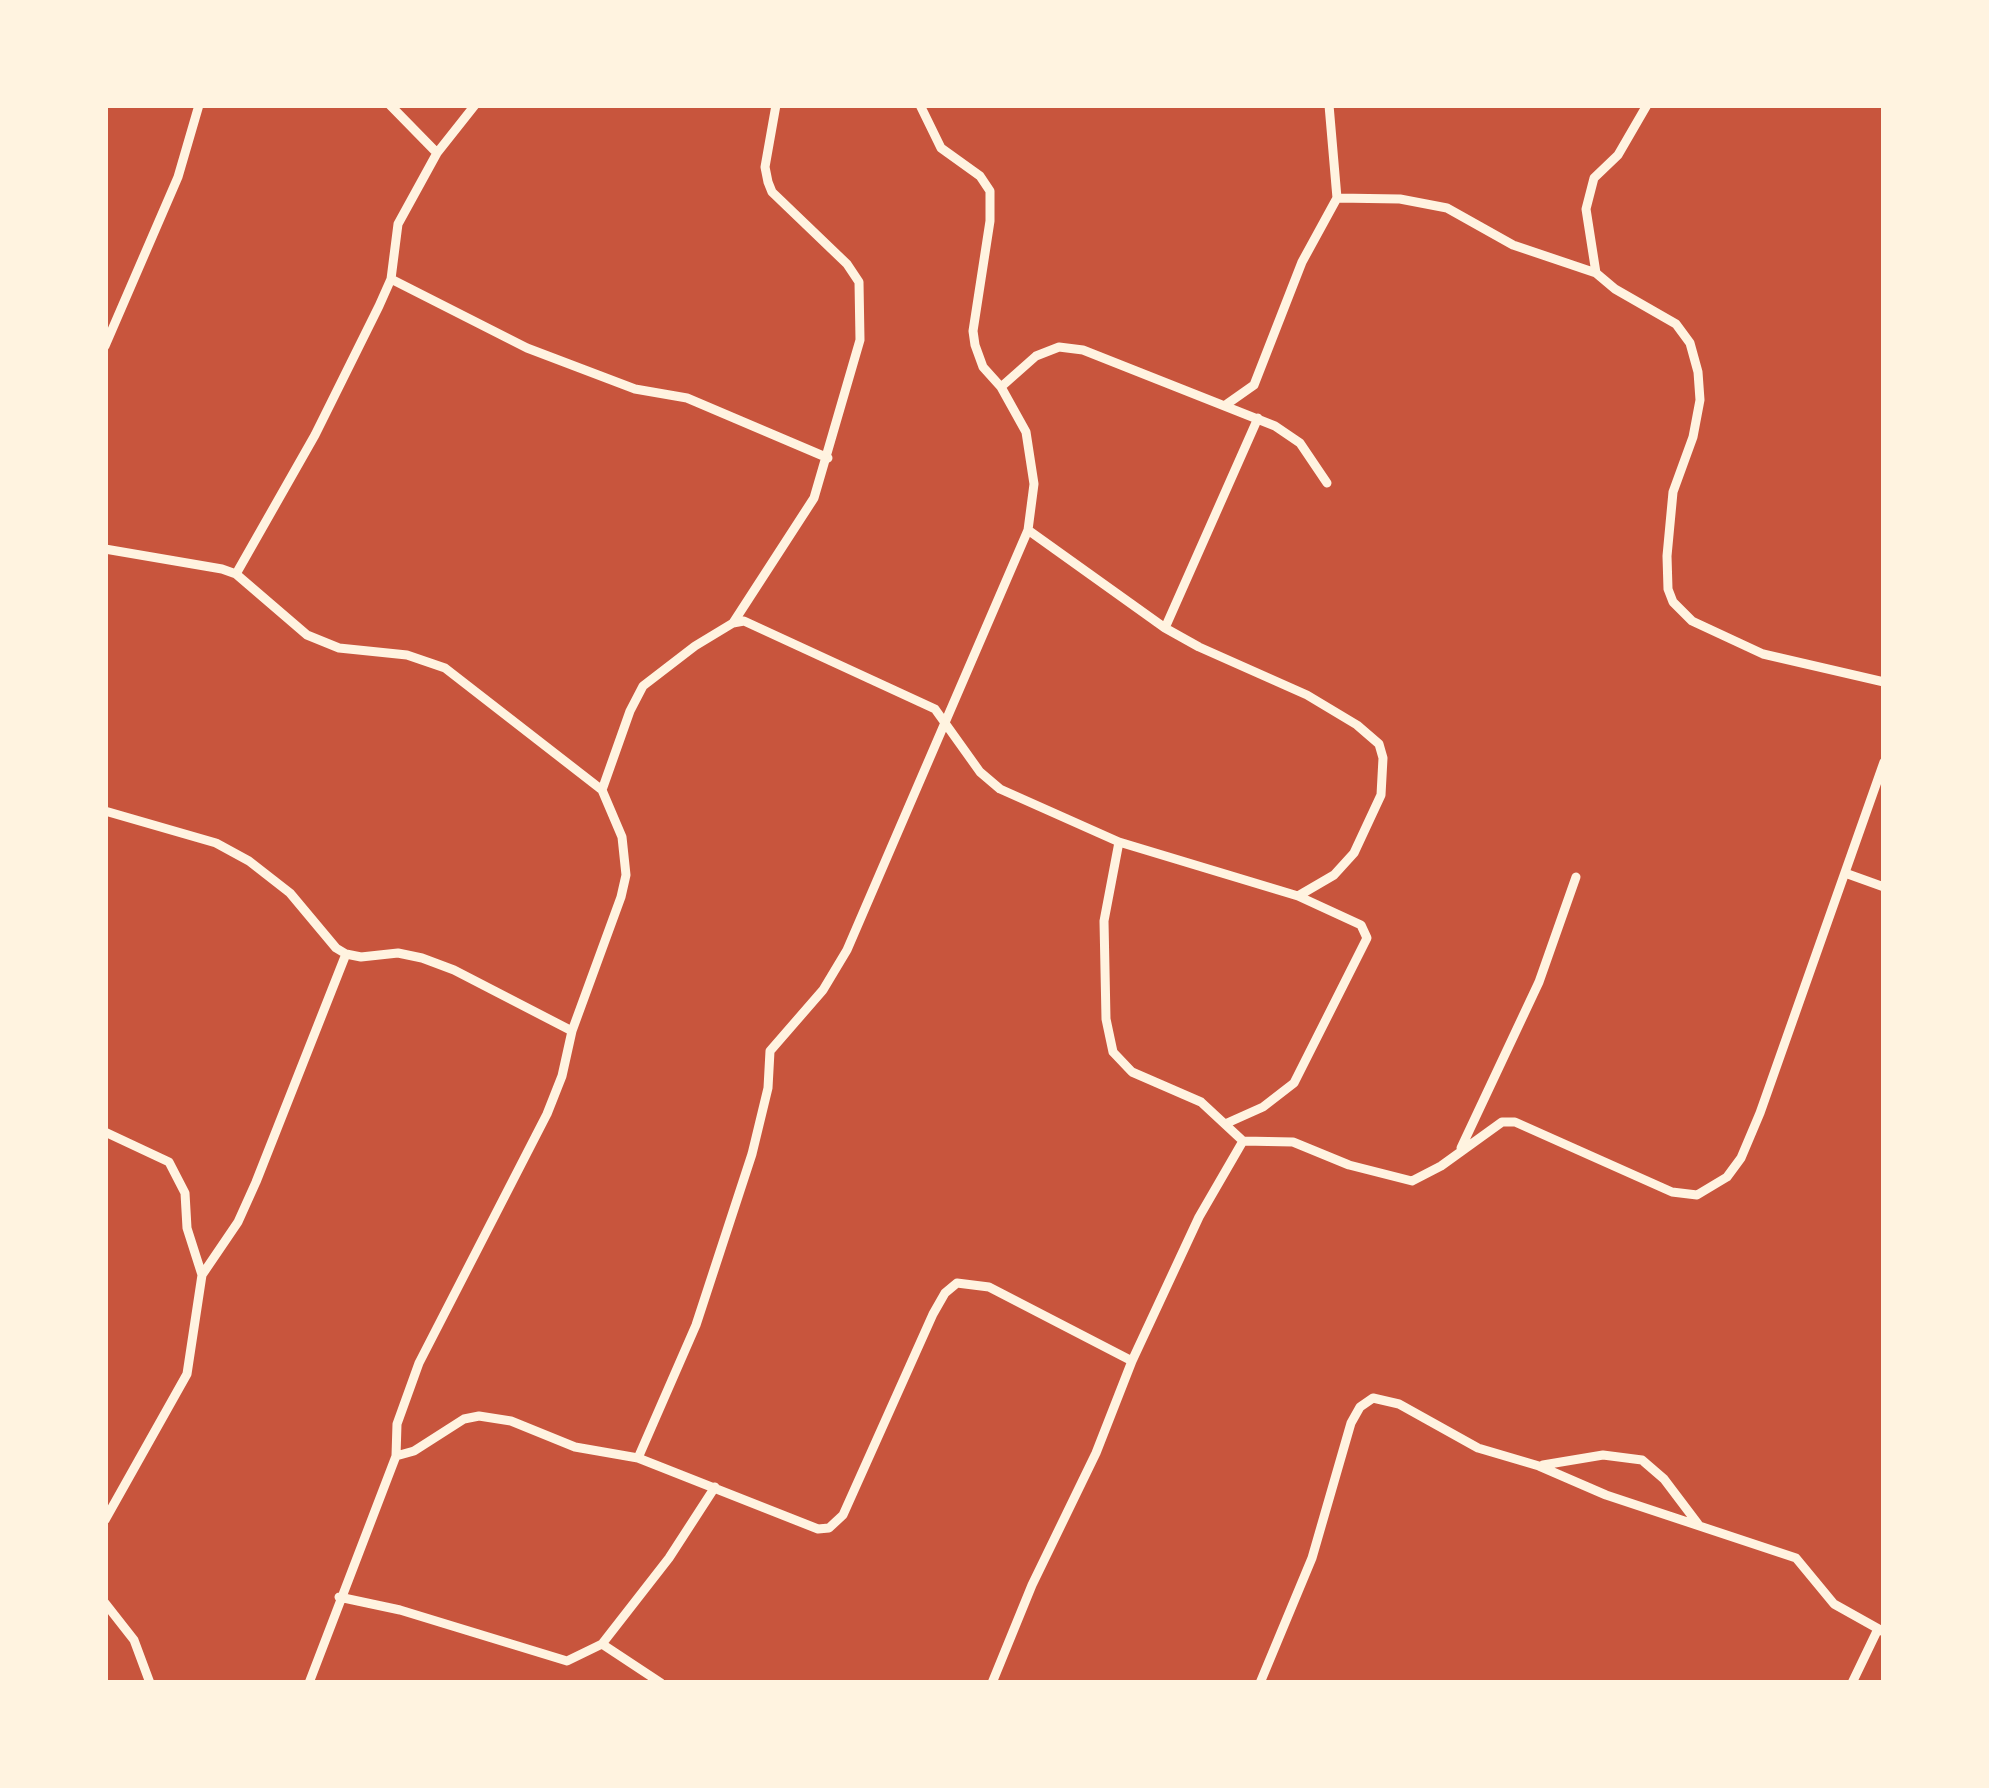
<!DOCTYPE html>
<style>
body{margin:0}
#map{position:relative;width:1989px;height:1788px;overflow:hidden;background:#c8553d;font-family:"Varela Round",sans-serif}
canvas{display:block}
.frame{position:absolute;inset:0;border:108px solid #fff3e0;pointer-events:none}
</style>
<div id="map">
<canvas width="1989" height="1788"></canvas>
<div class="frame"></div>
</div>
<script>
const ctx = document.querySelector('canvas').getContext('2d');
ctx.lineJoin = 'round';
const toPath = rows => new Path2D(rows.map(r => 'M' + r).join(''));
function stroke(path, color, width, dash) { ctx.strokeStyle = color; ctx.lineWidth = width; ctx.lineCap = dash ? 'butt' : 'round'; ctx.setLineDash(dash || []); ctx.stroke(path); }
const minor = toPath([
 [390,105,437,153],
 [920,105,941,148,980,176,990,191,990,221,973,331,975,345,983,367,1001,387,1026,432,1034,484,1028,530,1165,628,1199,647,1307,695,1357,725,1379,744,1383,758,1381,795,1354,853,1334,875,1298,896],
 [1337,198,1400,199,1447,208,1513,245,1596,273,1615,289,1676,324,1690,343,1698,372,1700,400,1693,437,1673,492,1667,556,1668,589,1673,602,1692,621,1763,654,1884,682],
 [1596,273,1586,209,1594,178,1618,155,1647,105],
 [391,279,527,348,635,389,687,398,828,458],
 [105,346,178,177,199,105],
 [1001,387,1036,356,1059,347,1083,350,1275,426,1300,443,1327,483],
 [1227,404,1254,385,1302,262,1337,198,1329,105],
 [105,549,222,569,236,574,307,635,339,648,407,655,445,668,602,790,622,837,626,875,621,897,572,1031,562,1076,547,1114,419,1363,397,1424,396,1456],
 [236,574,315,435,379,306,391,279,398,224,437,153,475,105],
 [733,623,814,498,860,340,859,282,847,264,772,192,768,182,765,167,776,105],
 [1165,628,1258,418],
 [602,790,630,711,643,686,695,646,733,623,744,621,935,709,980,772,1000,789,1119,842,1298,896,1361,925,1367,938,1294,1083,1263,1107,1225,1124],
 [105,811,216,843,249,861,290,893,336,948,346,954,361,957,398,953,422,958,454,970,572,1031],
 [1119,842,1104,921,1106,1019,1113,1052,1132,1072,1201,1102,1243,1141,1293,1142,1349,1165,1412,1181,1441,1166,1502,1122,1515,1122,1672,1192,1697,1195,1727,1177,1741,1158,1760,1113,1884,762],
 [1845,873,1884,887],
 [105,1132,169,1162,185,1193,187,1228,202,1275],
 [1461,1148,1539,982,1576,877],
 [638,1458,696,1325,752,1154,768,1088,770,1051,823,990,847,950,1028,530],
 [1543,1465,1603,1455,1642,1460,1664,1479,1698,1524],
 [105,1520,187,1374,202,1275,238,1222,256,1182,346,954],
 [339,1597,400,1610,567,1661,602,1644,669,1558,715,1487],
 [105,1603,134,1640,150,1683],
 [602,1644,661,1683],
 [309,1683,396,1456,414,1451,464,1419,479,1416,511,1421,575,1447,638,1458,818,1529,829,1528,843,1515,933,1314,945,1293,957,1283,989,1287,1132,1361],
 [992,1683,1032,1585,1096,1453,1132,1361,1199,1217,1243,1141],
 [1260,1683,1312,1558,1351,1423,1360,1407,1373,1398,1399,1404,1478,1448,1539,1466,1606,1495,1796,1558,1834,1604,1884,1632],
 [1852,1683,1877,1631]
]);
stroke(minor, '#fff3e0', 9);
</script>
